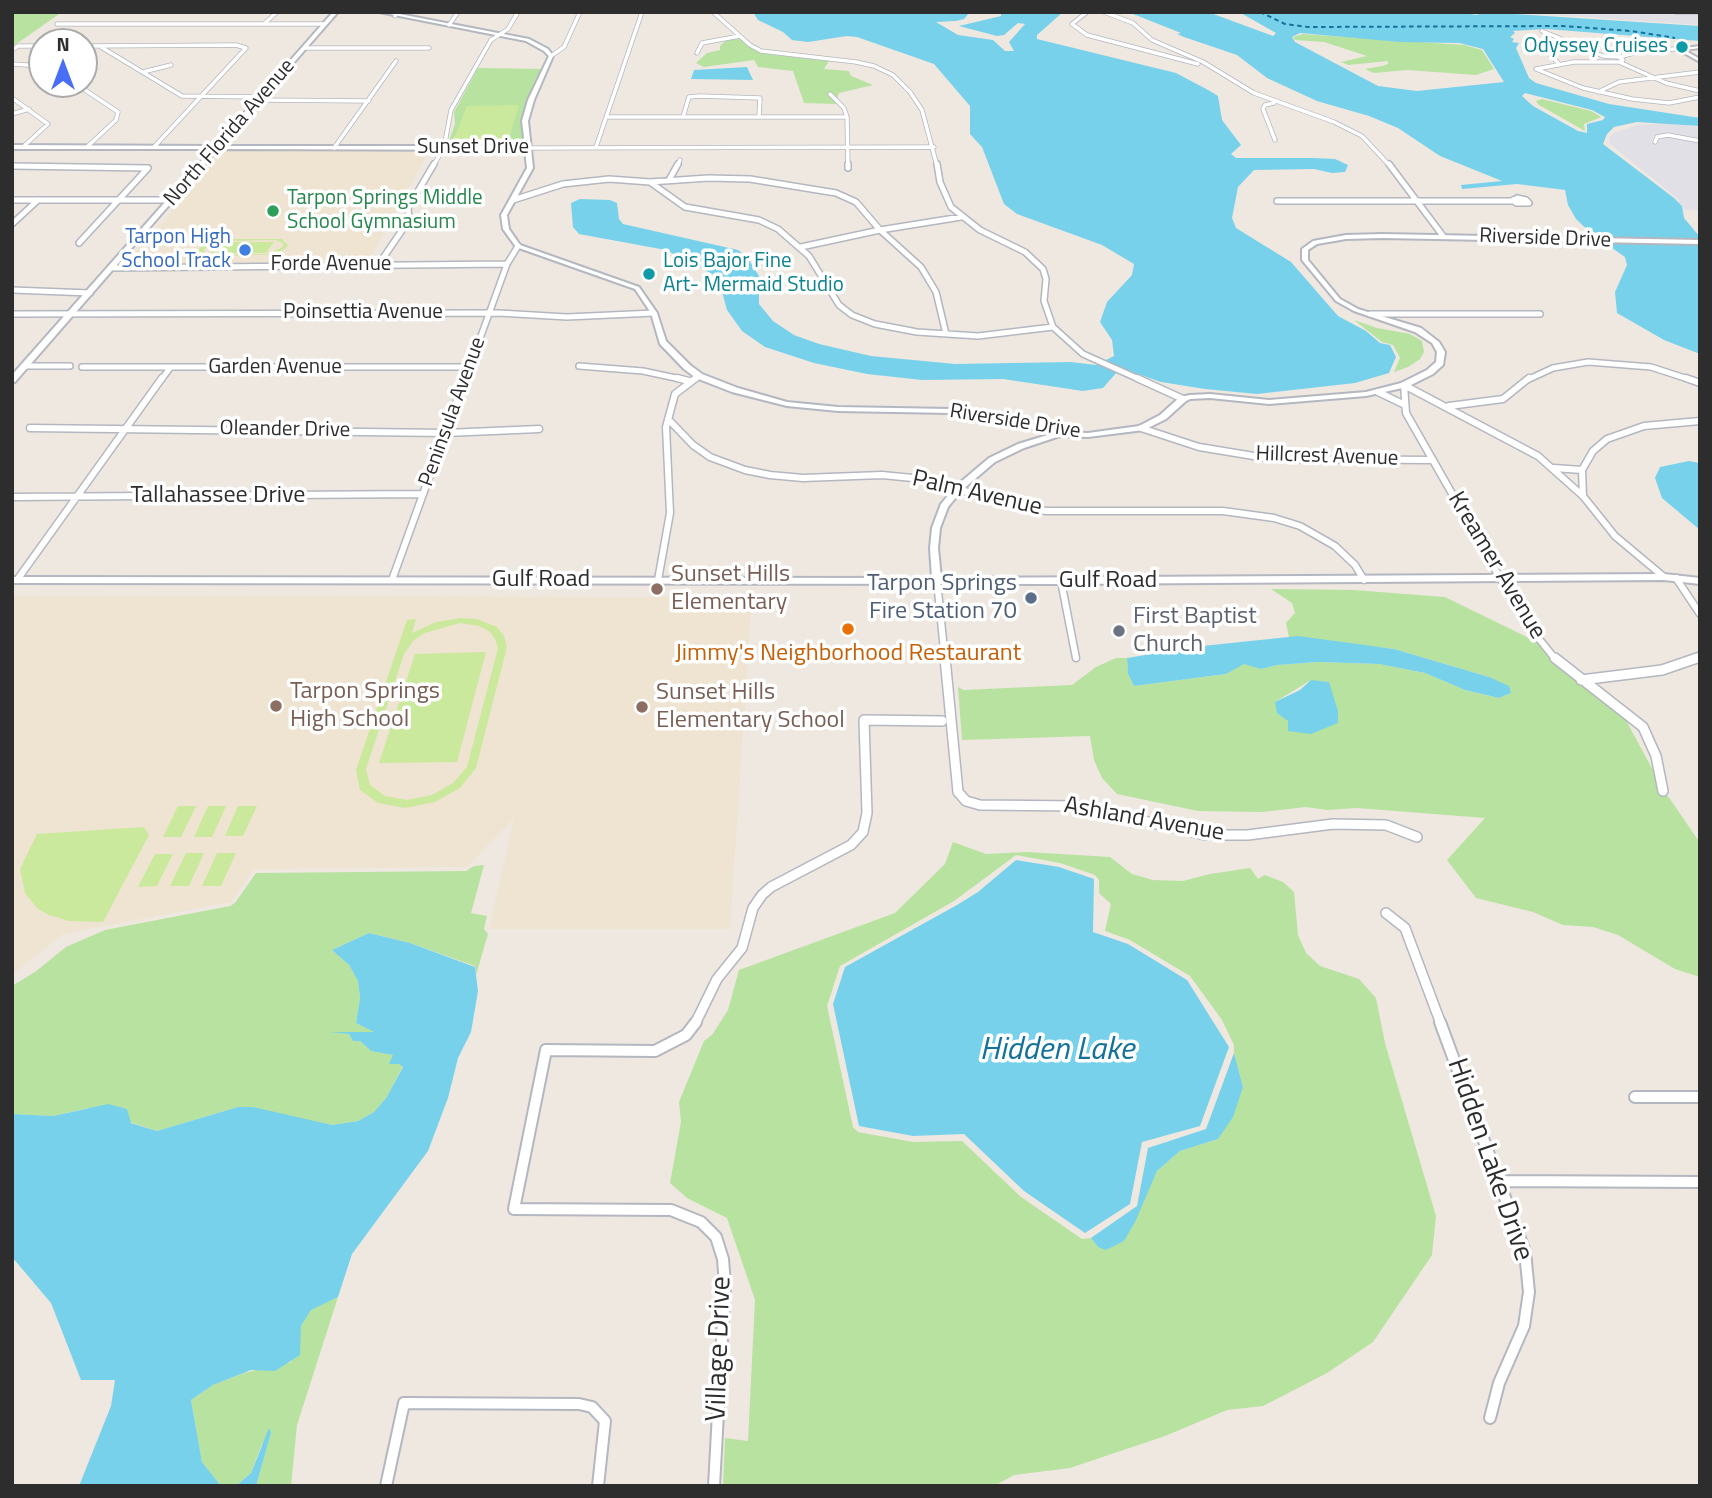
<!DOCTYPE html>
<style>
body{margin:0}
#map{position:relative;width:1712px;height:1498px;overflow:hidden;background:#eee8e0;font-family:"Titillium Web",sans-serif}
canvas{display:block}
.frame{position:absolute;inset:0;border:14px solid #2d2d2d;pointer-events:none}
.north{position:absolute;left:28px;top:28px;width:70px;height:70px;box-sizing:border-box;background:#fff;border:2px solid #ababab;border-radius:50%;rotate:0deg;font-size:19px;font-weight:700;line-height:28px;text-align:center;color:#2d2d2d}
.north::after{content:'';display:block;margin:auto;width:24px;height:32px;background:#476ef4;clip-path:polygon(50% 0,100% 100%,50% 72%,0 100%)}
</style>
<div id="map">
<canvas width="1712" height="1498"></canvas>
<div class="frame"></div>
<div class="north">N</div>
</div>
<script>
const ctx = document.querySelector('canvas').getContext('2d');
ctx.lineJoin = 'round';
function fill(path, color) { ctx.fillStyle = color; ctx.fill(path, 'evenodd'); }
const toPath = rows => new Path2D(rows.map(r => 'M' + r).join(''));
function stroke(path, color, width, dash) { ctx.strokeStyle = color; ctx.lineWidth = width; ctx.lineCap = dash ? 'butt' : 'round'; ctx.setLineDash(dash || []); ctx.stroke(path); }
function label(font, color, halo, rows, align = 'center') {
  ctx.font = font + ' "Titillium Web",sans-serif'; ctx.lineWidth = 7; ctx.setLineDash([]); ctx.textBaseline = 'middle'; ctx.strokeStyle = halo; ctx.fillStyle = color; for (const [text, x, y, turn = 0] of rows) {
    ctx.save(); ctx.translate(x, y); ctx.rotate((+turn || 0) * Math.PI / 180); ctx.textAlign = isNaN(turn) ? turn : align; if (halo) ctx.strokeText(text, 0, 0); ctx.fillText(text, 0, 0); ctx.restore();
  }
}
const industrial = toPath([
 [1486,12,1700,13,1700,25,1570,16],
 [1668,123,1700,127,1700,140,1666,134,1654,136,1651,140,1652,143,1658,144,1658,140,1666,136,1700,142,1700,210,1685,210,1677,198,1610,144,1609,138,1614,133,1638,125]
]);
const education = toPath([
 [430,150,367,263,125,264,224,151],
 [12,596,752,597,730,929,489,929,514,818,467,867,254,869,231,902,63,934,12,975]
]);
const green = toPath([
 [12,12,62,12,12,47],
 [1303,34,1464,45,1482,50,1494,69,1476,75,1407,70,1374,73,1365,69,1382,66,1388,64,1388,61,1348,65,1341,62,1367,56,1324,42,1295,40,1293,37],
 [740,39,753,49,767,54,829,61,824,69,849,71,851,76,873,85,839,93,837,98,832,93,828,93,837,104,804,103,793,71,758,67,754,60,704,67,696,63,707,53,720,50,720,46,726,40],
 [478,68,543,69,522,120,524,145,448,144,455,124,454,112],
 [1542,99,1591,111,1601,117,1584,124,1585,131,1539,105,1536,101],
 [1354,320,1377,328,1410,334,1422,341,1424,352,1420,359,1408,367,1394,372,1400,358,1393,345,1382,342],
 [1271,589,1353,590,1445,597,1535,641,1556,665,1623,715,1654,772,1658,793,1668,796,1700,843,1700,977,1675,969,1618,935,1593,927,1563,925,1533,912,1476,898,1447,860,1485,818,1357,808,1327,810,1306,807,1262,812,1198,811,1117,794,1102,778,1094,760,1090,736,962,740,958,687,964,690,1072,685,1096,667,1116,658,1127,658,1128,674,1134,686,1226,674,1244,663,1261,669,1277,665,1319,662,1379,664,1425,673,1465,690,1499,698,1511,693,1489,677,1394,649,1289,637,1286,623,1295,613,1292,603],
 [1311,680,1288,731,1288,721,1275,702],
 [953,842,986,854,1027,852,1110,857,1132,874,1153,880,1183,881,1210,874,1250,868,1258,879,1265,875,1283,882,1294,892,1298,935,1306,953,1320,966,1359,979,1376,998,1385,1043,1436,1216,1432,1255,1373,1342,1327,1373,1263,1406,1227,1410,1165,1436,1070,1468,1014,1475,994,1486,723,1486,725,1438,748,1441,755,1300,727,1218,687,1198,670,1183,681,1122,679,1102,704,1041,712,1035,728,1010,739,970,895,913,945,864],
 [1016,855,1060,863,1095,875,1099,880,1099,893,1111,904,1105,931,1130,940,1190,976,1222,1020,1234,1045,1234,1053,1243,1087,1218,1139,1180,1151,1157,1171,1124,1241,1098,1247,1091,1238,1082,1239,1021,1197,962,1141,913,1142,858,1132,853,1127,827,1006,840,966,954,901],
 [484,865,471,913,487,916,484,929,488,934,476,975,475,966,410,943,369,933,332,950,349,965,358,981,360,998,356,1023,375,1032,340,1032,349,1034,353,1040,360,1041,371,1051,394,1055,393,1061,403,1066,386,1098,374,1112,358,1121,332,1125,238,1107,157,1131,88,1108,53,1116,12,1114,12,986,35,972,66,947,105,930,230,906,235,903,256,873,466,871,474,866],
 [338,1297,297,1425,291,1486,256,1486,271,1433,261,1446,251,1473,236,1486,221,1486,202,1462,191,1400,213,1385,244,1373,291,1362,301,1326,311,1309]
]);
const pitch = toPath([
 [519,105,508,141,452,143,467,106],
 [221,239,282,239,288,246,277,254,287,254,194,257,200,255,199,249,203,245],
 [275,240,283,243,283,247,267,254,212,255,203,251,209,244,221,241],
 [220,242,274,242,266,253,211,253],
 [461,618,477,619,497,627,504,636,507,647,476,768,460,788,435,802,405,808,378,803,360,790,356,770,407,620,416,619,412,633,436,622],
 [460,623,479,626,489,631,495,639,498,648,467,767,453,783,432,795,407,800,385,796,370,785,366,769,404,654,414,640,425,633],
 [486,652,457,762,379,763,415,654],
 [178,806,196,806,181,837,163,837],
 [208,806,226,806,212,837,194,837],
 [238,806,257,806,243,836,225,836],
 [144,827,149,835,103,922,69,921,49,915,38,909,25,893,20,869,37,834],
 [186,853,204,853,189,886,170,886],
 [217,853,236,853,221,886,202,886],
 [155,854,173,854,157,886,138,887]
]);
const water = toPath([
 [753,12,970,12,964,19,956,21,936,22,958,35,993,40,1005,51,1014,51,1009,42,1025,24,1018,23,1004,35,997,36,959,26,1001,16,1001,12,1063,12,1037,35,1037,39,1176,73,1210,91,1218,96,1222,120,1241,145,1231,154,1236,158,1314,158,1335,159,1348,165,1345,172,1332,173,1314,169,1254,170,1238,187,1232,218,1236,228,1291,262,1338,316,1366,331,1380,343,1390,345,1396,357,1389,373,1355,383,1257,394,1205,389,1161,382,1129,371,1117,372,1103,388,1083,391,1003,379,922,380,867,374,814,363,765,347,742,331,727,310,718,277,666,250,579,234,573,227,571,203,580,199,610,200,617,203,619,219,623,224,738,250,747,257,759,276,759,304,773,321,794,335,819,344,871,356,955,364,1071,362,1096,365,1114,356,1112,340,1100,322,1107,302,1132,275,1134,264,1102,245,1017,214,1004,204,982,147,970,134,970,106,934,64,857,37,847,36,808,42,792,40,783,32,758,20],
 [1128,12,1208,12,1273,36,1276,33,1239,12,1454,12,1478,15,1477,12,1484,12,1700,26,1700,41,1546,29,1513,31,1515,33,1510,37,1514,39,1512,42,1519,43,1516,48,1529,78,1536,83,1609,104,1700,118,1700,126,1637,122,1614,127,1607,134,1603,144,1674,198,1682,206,1684,218,1700,237,1700,354,1664,340,1617,313,1615,292,1627,265,1625,257,1592,234,1576,219,1568,205,1565,190,1517,184,1462,189,1461,185,1502,181,1440,156,1398,128,1369,116,1317,101,1267,78,1237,55,1184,37,1177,34,1181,33],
 [1300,33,1400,42,1459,43,1483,49,1504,82,1417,91,1378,86,1295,42,1292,37],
 [1525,93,1592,110,1605,117,1603,120,1587,124,1587,133,1578,131,1533,106,1522,96],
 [747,67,753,80,691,79,694,70],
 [1689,461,1700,463,1700,530,1662,498,1655,478,1660,467],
 [1298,636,1394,649,1489,677,1509,686,1511,693,1499,698,1465,690,1425,673,1379,664,1319,662,1277,665,1261,669,1244,664,1226,674,1134,686,1128,674,1127,658,1193,647],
 [1311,680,1329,682,1338,711,1338,723,1311,734,1288,731,1288,721,1277,713,1275,702,1300,690],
 [1016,860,1059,867,1094,879,1093,932,1128,944,1187,980,1229,1047,1200,1126,1142,1142,1130,1204,1085,1233,1024,1191,964,1134,913,1136,859,1126,833,1004,845,967,957,905,978,892],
 [369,933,410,943,475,967,478,991,471,1032,458,1058,448,1098,428,1151,352,1254,338,1297,311,1310,301,1326,300,1355,275,1371,251,1370,213,1385,191,1400,202,1462,221,1486,79,1486,111,1406,115,1380,81,1380,51,1303,12,1257,12,1114,53,1116,108,1104,127,1109,131,1123,157,1131,238,1107,253,1107,332,1125,358,1121,374,1112,386,1098,403,1067,399,1064,389,1064,393,1055,371,1051,360,1041,353,1041,349,1034,330,1032,374,1032,356,1023,360,998,358,981,349,965,332,950],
 [1234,1053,1243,1087,1233,1117,1218,1139,1180,1151,1157,1171,1135,1222,1124,1241,1106,1250,1098,1247,1091,1238,1137,1206,1148,1148,1206,1129],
 [269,1428,271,1433,256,1486,236,1486,251,1473]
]);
const ferry = toPath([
 [1260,12,1285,24,1308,27,1563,26,1631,31,1675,38]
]);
const minorFar4 = toPath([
 [713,12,750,45,761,51,856,62,874,66,893,75,910,92,922,110,937,166],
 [1087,12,1072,24,1087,35,1198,64],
 [1104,12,1133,23,1152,40,1203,62,1254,93,1334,122,1362,136,1390,166],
 [1676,12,1700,12],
 [395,16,397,12],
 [57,24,325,24],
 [264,24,277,12],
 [449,25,458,12],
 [1542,31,1603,56,1619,57,1623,60,1621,62],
 [84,46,236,45,246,48,154,147],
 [101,47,182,96,263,97],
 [304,48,429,48],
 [12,50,18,46,42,46],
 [697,53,702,43,740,36],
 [551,56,564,47,580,12],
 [1619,57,1645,50,1679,49],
 [1619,62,1666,83,1700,91],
 [1558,63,1544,48,1562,41],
 [12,64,42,66],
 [1536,69,1583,88,1632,99,1669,103,1700,97],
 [1536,69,1574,62,1621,62],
 [143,72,171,65],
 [76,84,118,112,116,120,87,147],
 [1598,92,1619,82,1700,72],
 [830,94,844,108,847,117,848,166],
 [12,98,48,124,23,147],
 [259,100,369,101],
 [1274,103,1265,105,1263,109,1275,140],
 [12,114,29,109],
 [608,117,847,117],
 [683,117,689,97,700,96,760,98,759,117],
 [1655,142,1657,137,1668,135,1700,141],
 [596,147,642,12],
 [334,148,396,61],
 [528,148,934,147],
 [433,166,444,148,451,110,491,40,508,29,518,12],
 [677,166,680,160]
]);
const minorFar3 = toPath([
 [848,164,848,168],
 [937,164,940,182,951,207,980,230,1025,252,1043,269,1046,279,1044,301,1053,327,1083,354,1141,380],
 [1389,164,1443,236],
 [12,166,148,168,79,243],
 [669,180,678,164],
 [650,182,685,207,759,220,778,229,809,256,839,305,852,315,875,324,917,332,978,336,1053,327],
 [1517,198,1526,200,1529,203,1516,203,1513,200,1517,198],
 [12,200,171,200],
 [513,200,563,184,609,179,650,182,708,178,750,179,836,193,856,202,880,230,921,267,936,292,946,334],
 [1277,201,1513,201],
 [12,224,38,200],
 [801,247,880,230,961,217],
 [379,264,409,220,408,208,434,164],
 [113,268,507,264],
 [12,290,90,293],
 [12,314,499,313,567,317,654,313],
 [1370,314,1540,314],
 [24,366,70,366],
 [579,366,643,371,685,380],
 [82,367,468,367],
 [161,380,170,368],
 [465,380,507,264,518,246],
 [693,380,699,376],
 [1527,380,1553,368,1588,362,1651,367,1691,380]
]);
const minorFar2 = toPath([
 [677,378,689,381],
 [1137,378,1183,399],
 [1686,378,1700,383],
 [1378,392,1405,405],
 [1449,406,1503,399,1529,378],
 [668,419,693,445,710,457,745,470,770,475,803,478,882,475,923,479,1009,504,1046,511,1223,511,1274,518,1300,526,1335,546,1355,565,1364,580],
 [30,428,446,433,539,429],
 [1141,428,1199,447,1272,459,1433,460],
 [1554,468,1582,470],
 [1583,496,1582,470,1593,451,1607,439,1644,426,1700,421],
 [12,497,423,494],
 [1676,578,1700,614],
 [17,580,162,378],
 [392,580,465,378],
 [658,580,670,513,666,427,675,394,696,378],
 [937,581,945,660],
 [1061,581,1076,658],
 [1556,660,1524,620,1406,413,1404,385,1538,456,1583,496,1615,536,1664,577],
 [1695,660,1700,655]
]);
const minorFar1 = toPath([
 [945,658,958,792,966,801,980,805,1078,806,1205,835,1248,835,1333,824,1386,825,1417,837],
 [1555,658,1643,727,1656,756,1663,791],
 [1581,680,1662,670,1697,658],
 [1386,913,1405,928,1441,1024],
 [695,1024,717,979,742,948,753,908,762,895,771,887,851,845,863,832,867,813,864,720,942,721]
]);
const minor = toPath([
 [696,1022,686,1035,655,1051,546,1050,514,1209,671,1210,701,1222,716,1237,723,1259,725,1285,714,1486],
 [1440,1022,1525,1252,1529,1292,1524,1326,1499,1383,1490,1418],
 [1635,1097,1700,1097],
 [1500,1181,1700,1182],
 [386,1486,404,1403,579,1404,592,1407,605,1421,598,1486]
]);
const tertiary = toPath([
 [333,12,338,12,221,146,525,146,522,121,528,100,549,56,544,51,526,41,379,12,389,12,529,39,548,49,553,56,534,100,528,121,533,168,507,215,509,229,520,245,639,287,657,313,666,341,690,365,702,374,738,388,787,402,838,407,951,409,1005,417,1059,432,1088,433,1139,426,1160,415,1180,397,1190,395,1210,394,1269,400,1366,392,1401,383,1427,370,1436,362,1437,352,1432,343,1415,332,1354,311,1336,301,1302,260,1302,249,1313,241,1346,235,1382,234,1700,240,1700,244,1382,238,1346,239,1317,244,1308,250,1308,260,1340,299,1358,309,1421,328,1439,342,1445,352,1443,365,1433,374,1407,387,1366,396,1269,404,1210,398,1190,399,1186,401,1166,419,1144,430,1088,437,1060,436,1024,448,995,462,962,490,948,507,940,528,938,548,941,578,1664,574,1700,578,1700,584,1664,580,1061,584,12,583,12,577,932,578,930,548,932,528,941,504,956,486,989,458,1018,444,1051,434,1004,421,951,413,838,411,787,406,732,392,696,378,684,369,660,344,651,313,635,289,516,247,503,229,501,215,527,168,525,150,218,149,15,382,12,382,12,375,212,149,12,149,12,145,215,146,333,12],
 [1700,46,1700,48,1684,50,1700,59,1700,62,1677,49,1700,46]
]);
const markers = [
 [1682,47,7,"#0f9aa8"],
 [273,211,7,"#2e9e5b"],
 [245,250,7,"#3f7fe0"],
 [649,274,7,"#0f9aa8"],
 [657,589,7,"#8d6e63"],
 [1031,598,7,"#5c6f8a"],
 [848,629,7,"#e8710a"],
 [1119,631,7,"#6b7280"],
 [276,706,7,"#8d6e63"],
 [642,707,7,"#8d6e63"]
];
const farCulturenames = [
 ["Odyssey Cruises",1668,47],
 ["Lois Bajor Fine",663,262,"left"],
 ["Art- Mermaid Studio",663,286,"left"]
];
const farStreetnames = [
 ["North Florida Avenue",230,133,-49],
 ["Sunset Drive",473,148],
 ["Riverside Drive",1545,239,2],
 ["Forde Avenue",331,265],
 ["Poinsettia Avenue",363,313],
 ["Garden Avenue",275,368],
 ["Peninsula Avenue",453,412,-70],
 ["Riverside Drive",1015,422,9],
 ["Oleander Drive",285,430,1],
 ["Hillcrest Avenue",1327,457,2]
];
const farLeisurenames = [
 ["Tarpon Springs Middle",287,199],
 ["School Gymnasium",287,223]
];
const farShopnames = [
 ["Tarpon High",231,238],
 ["School Track",231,262]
];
const streetNames = [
 ["Palm Avenue",977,494,13],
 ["Tallahassee Drive",218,496],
 ["Kreamer Avenue",1496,566,59],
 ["Gulf Road",541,580],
 ["Gulf Road",1108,581],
 ["Ashland Avenue",1144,820,10]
];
const educationNames = [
 ["Sunset Hills",671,575],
 ["Elementary",671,603],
 ["Tarpon Springs",290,692],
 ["High School",290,720],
 ["Sunset Hills",656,693],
 ["Elementary School",656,721]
];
const serviceNames = [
 ["Tarpon Springs",1017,584],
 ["Fire Station 70",1017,612]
];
const worshipNames = [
 ["First Baptist",1133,617],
 ["Church",1133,645]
];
const foodNames = [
 ["Jimmy's Neighborhood Restaurant",848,654]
];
const nearStreetnames = [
 ["Hidden Lake Drive",1489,1160,71],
 ["Village Drive",720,1349,-88]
];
const nearWaternames = [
 ["Hidden Lake",1057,1051]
];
fill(industrial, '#e2e0e7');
fill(education, '#eee4d1');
fill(green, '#b8e29f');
fill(pitch, '#cbe99c');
fill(water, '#78d1eb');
stroke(ferry, '#13719c', 2, [4.5, 3.5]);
stroke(minorFar4, '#b4b7c0', 5);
stroke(minorFar3, '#b4b7c0', 8);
stroke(minorFar2, '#b4b7c0', 9);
stroke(minorFar1, '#b4b7c0', 12);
stroke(minor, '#b4b7c0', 14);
stroke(tertiary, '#b4b7c0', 4);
stroke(minorFar4, '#fff', 3.5);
stroke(minorFar3, '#fff', 5);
stroke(minorFar2, '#fff', 6);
stroke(minorFar1, '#fff', 9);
stroke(minor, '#fff', 10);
fill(tertiary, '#fff');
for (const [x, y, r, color] of markers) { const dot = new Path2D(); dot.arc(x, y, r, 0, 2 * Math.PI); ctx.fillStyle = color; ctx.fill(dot); stroke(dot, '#fff', 2.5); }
label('21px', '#0d838f', '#fff', farCulturenames, 'right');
label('21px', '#2d2d2d', '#fff', farStreetnames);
label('21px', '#27864d', '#fff', farLeisurenames, 'left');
label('21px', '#366cbe', '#fff', farShopnames, 'right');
label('24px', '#2d2d2d', '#fff', streetNames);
label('24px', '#785e54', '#fff', educationNames, 'left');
label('24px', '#4e5e75', '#fff', serviceNames, 'right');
label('24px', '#5b616d', '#fff', worshipNames, 'left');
label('24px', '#c56008', '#fff', foodNames);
label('28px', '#2d2d2d', '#fff', nearStreetnames);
label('italic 32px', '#13719c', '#fff', nearWaternames);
</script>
